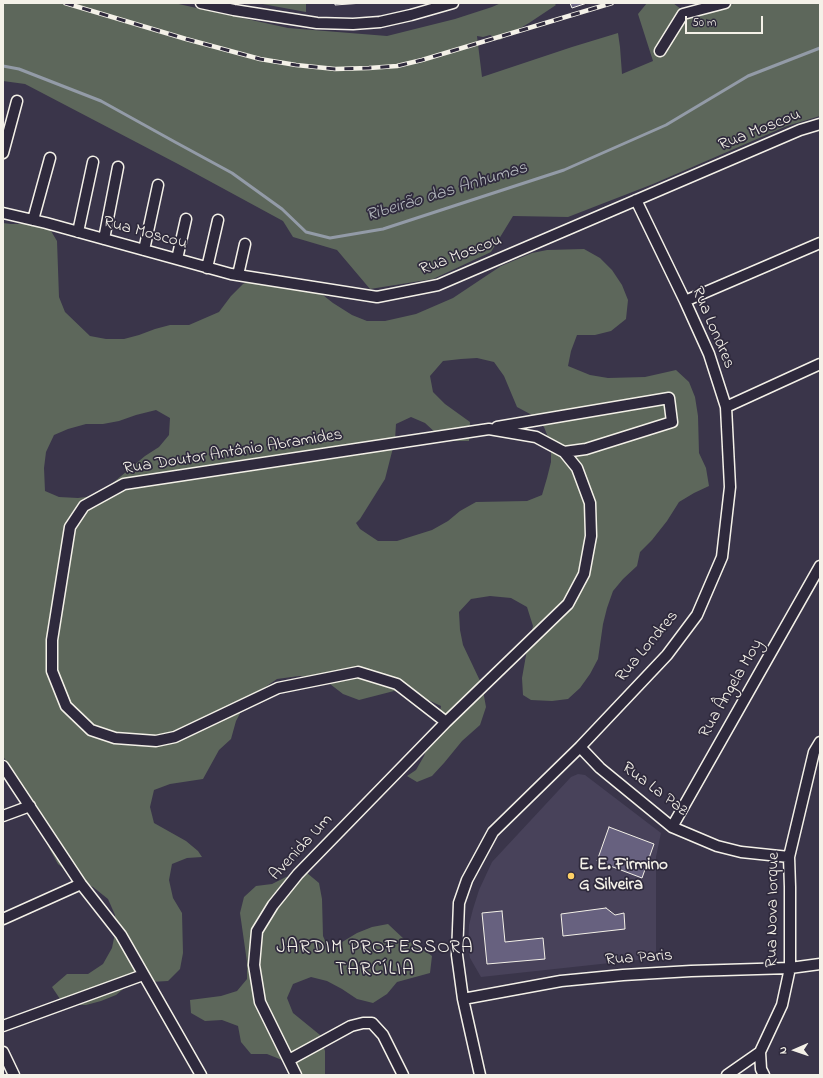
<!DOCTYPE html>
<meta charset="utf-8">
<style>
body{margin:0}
#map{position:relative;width:823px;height:1078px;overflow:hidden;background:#3a354a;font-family:"Indie Flower",sans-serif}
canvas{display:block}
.frame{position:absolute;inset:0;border:4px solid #f4f1e8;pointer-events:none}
.north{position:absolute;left:775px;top:1030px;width:40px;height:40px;-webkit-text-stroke:3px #2f2a3d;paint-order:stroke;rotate:268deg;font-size:11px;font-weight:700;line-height:16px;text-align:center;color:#f4f1e8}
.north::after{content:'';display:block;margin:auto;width:14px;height:18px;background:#f4f1e8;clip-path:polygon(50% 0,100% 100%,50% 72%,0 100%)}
.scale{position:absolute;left:685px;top:16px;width:78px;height:18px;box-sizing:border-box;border:2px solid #f4f1e8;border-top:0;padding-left:5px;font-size:12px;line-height:14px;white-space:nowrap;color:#f4f1e8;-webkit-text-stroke:3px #2f2a3d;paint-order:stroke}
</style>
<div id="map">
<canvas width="823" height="1078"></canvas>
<div class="frame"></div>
<div class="north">N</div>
<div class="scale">50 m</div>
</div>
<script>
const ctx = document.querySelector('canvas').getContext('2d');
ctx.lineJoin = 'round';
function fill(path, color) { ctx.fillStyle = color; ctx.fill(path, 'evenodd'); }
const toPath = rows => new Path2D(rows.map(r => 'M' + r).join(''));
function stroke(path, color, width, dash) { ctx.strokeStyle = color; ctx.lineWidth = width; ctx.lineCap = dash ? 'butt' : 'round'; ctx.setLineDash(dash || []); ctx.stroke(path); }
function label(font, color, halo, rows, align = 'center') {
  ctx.font = font + ' "Indie Flower",sans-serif'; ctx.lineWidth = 3.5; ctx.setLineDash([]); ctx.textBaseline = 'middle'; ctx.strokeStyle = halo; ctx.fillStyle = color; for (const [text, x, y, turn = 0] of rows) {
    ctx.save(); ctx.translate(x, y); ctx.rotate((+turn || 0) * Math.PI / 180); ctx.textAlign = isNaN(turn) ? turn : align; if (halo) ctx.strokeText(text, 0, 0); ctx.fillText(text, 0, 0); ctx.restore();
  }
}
const built = toPath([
 [578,774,585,775,661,833,656,857,656,958,481,977,470,958,468,947,469,925,473,909,479,890,492,862,571,777]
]);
const green = toPath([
 [3,3,174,3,288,28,387,36,455,19,492,7,501,3,554,3,556,5,529,23,500,40,490,35,483,37,477,36,482,77,572,47,618,33,620,47,622,74,653,61,638,14,647,3,673,3,690,16,737,3,820,3,820,116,787,126,653,184,568,217,513,216,491,252,433,279,370,289,337,250,293,237,283,221,178,164,25,84,3,81],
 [257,3,306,3,306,12],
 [3,223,11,224,29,224,48,226,57,241,59,297,65,312,90,336,106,339,124,339,139,335,155,329,170,325,189,325,219,312,231,296,243,284,258,277,314,288,333,303,352,315,367,321,385,321,416,314,453,298,501,266,532,253,547,250,584,249,600,258,612,270,622,285,628,300,626,319,611,331,595,335,577,335,571,351,568,366,590,375,608,378,645,377,676,370,689,382,695,397,698,416,699,453,706,468,709,486,694,493,679,502,667,521,652,540,640,552,637,566,623,579,613,591,607,608,603,624,598,659,590,674,580,688,568,699,552,701,531,700,523,695,522,678,528,644,533,626,527,607,511,598,490,596,471,599,459,612,460,630,463,645,482,685,486,707,480,725,462,741,444,763,432,776,417,782,407,776,416,770,424,756,430,739,438,723,441,706,415,694,394,691,359,700,343,694,330,684,316,678,299,676,277,679,258,692,244,706,236,721,231,739,219,750,203,779,170,784,154,790,150,807,154,823,186,841,198,851,202,857,187,858,172,864,169,880,173,898,182,913,183,953,180,969,168,981,150,982,135,979,116,995,101,1001,86,1005,64,1005,52,987,67,974,88,974,103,964,112,948,115,933,115,915,108,899,93,887,77,879,58,864,49,848,29,799,3,756],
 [477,358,494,362,504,376,517,407,532,415,544,427,551,445,551,462,547,478,542,495,527,501,476,502,460,511,448,521,432,530,397,541,378,541,360,529,356,523,360,519,385,479,395,440,396,424,411,417,425,423,438,435,452,441,469,441,470,422,445,404,433,392,430,376,443,361,461,359],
 [156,410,170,418,169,435,159,447,145,456,108,487,94,496,78,498,59,497,45,491,44,468,46,452,54,435,68,429,86,424,103,424,119,421,136,415],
 [307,873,319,883,322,899,323,936,329,950,357,933,372,927,388,924,405,940,419,946,432,956,430,973,397,982,387,994,373,1003,357,999,342,989,327,981,311,977,293,984,287,998,293,1013,320,1035,325,1051,325,1075,291,1075,282,1060,267,1054,251,1054,241,1042,238,1026,222,1020,205,1021,191,1013,190,1000,221,996,237,991,247,979,247,962,240,913,244,897,256,886,272,884,286,877]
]);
const stream = toPath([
 [3,66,19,69,101,101,175,142,232,173,282,209,306,232,330,238,383,229,564,170,666,125,748,76,820,48]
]);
const building = toPath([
 [335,3,363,3,335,5,335,3],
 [570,3,587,3,572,8,570,3],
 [609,827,654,844,642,878,597,861,609,827],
 [606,908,615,915,624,913,625,929,563,936,561,914,606,908],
 [502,911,505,942,543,938,545,959,487,964,482,913,502,911]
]);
const minor = toPath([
 [201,3,234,10,317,23,353,24,380,22,411,15,453,3],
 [660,51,683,14,725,3],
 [3,153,17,101],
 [3,213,46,223,231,274,377,297,438,285,800,130,820,124],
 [33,220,50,158],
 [78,232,93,162],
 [104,239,118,167],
 [144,250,158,185],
 [177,259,186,219],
 [207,268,218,220],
 [238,275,245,244],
 [685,301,820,243],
 [726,407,820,364],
 [497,427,669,398,672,422,586,449,564,452],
 [580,747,600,768,672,827,717,846,741,852,789,857],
 [3,766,81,884,121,935,201,1075],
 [3,816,30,806],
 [672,827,820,566],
 [3,919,81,884],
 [463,999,561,981,623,975,691,971,790,968,820,964],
 [3,1026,143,975],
 [3,1052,14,1075],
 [289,1060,351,1026,363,1023,372,1023,383,1035,403,1075],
 [296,1075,260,1002,254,965,257,931,273,905,298,874,446,722,568,604,584,574,591,536,590,503,577,468,564,452,536,437,489,429,124,484,84,506,70,527,52,640,52,671,66,706,91,730,115,738,156,741,175,737,278,688,358,672,397,684,446,722],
 [480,1075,463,999,457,955,459,903,467,880,493,832,580,747,667,655,697,615,722,557,730,487,726,407,709,354,685,301,636,200],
 [727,1075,760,1052],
 [764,1075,761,1069,760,1052,782,1005,790,968,790,887,789,857,814,752,820,742]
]);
const rail = toPath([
 [65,3,186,39,260,59,296,65,335,69,369,68,397,66,422,60,612,3]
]);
const markers = [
 [571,876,4,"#ffd166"]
];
const streetNames = [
 ["Rua Moscou",760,131,-22],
 ["Rua Moscou",145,234,15],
 ["Rua Moscou",461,256,-21],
 ["Rua Londres",712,328,67],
 ["Rua Doutor Antônio Abramides",233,453,-9],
 ["Rua Londres",648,647,-50],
 ["Rua Ângela Moy",732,689,-60],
 ["Rua La Paz",654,790,37],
 ["Avenida Um",302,848,-47],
 ["Rua Nova Iorque",774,910,-89],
 ["Rua Paris",639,959,-4]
];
const poiNames = [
 ["E. E. Firmino",579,866],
 ["G Silveira",579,886]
];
const waterNames = [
 ["Ribeirão das Anhumas",447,193,-17]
];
const quarterNames = [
 ["JARDIM PROFESSORA",375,949],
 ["TARCÍLIA",375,971]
];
fill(built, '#48425a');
fill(green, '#5d675b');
stroke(stream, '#939ba7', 3);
fill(building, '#67617f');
stroke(building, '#f4f1e8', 1);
stroke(minor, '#f4f1e8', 13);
stroke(minor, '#2f2a3d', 10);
stroke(rail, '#f4f1e8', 4.5);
stroke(rail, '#2f2a3d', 3, [9]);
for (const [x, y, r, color] of markers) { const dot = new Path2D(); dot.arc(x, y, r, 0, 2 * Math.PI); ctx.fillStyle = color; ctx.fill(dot); stroke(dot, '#2f2a3d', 1.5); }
label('17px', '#f4f1e8', '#2f2a3d', streetNames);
label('bold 17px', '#f4f1e8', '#2f2a3d', poiNames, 'left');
label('italic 18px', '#b3b7bd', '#2f2a3d', waterNames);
ctx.letterSpacing = '1px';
label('19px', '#f4f1e8', '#2f2a3d', quarterNames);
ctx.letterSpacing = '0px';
</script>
